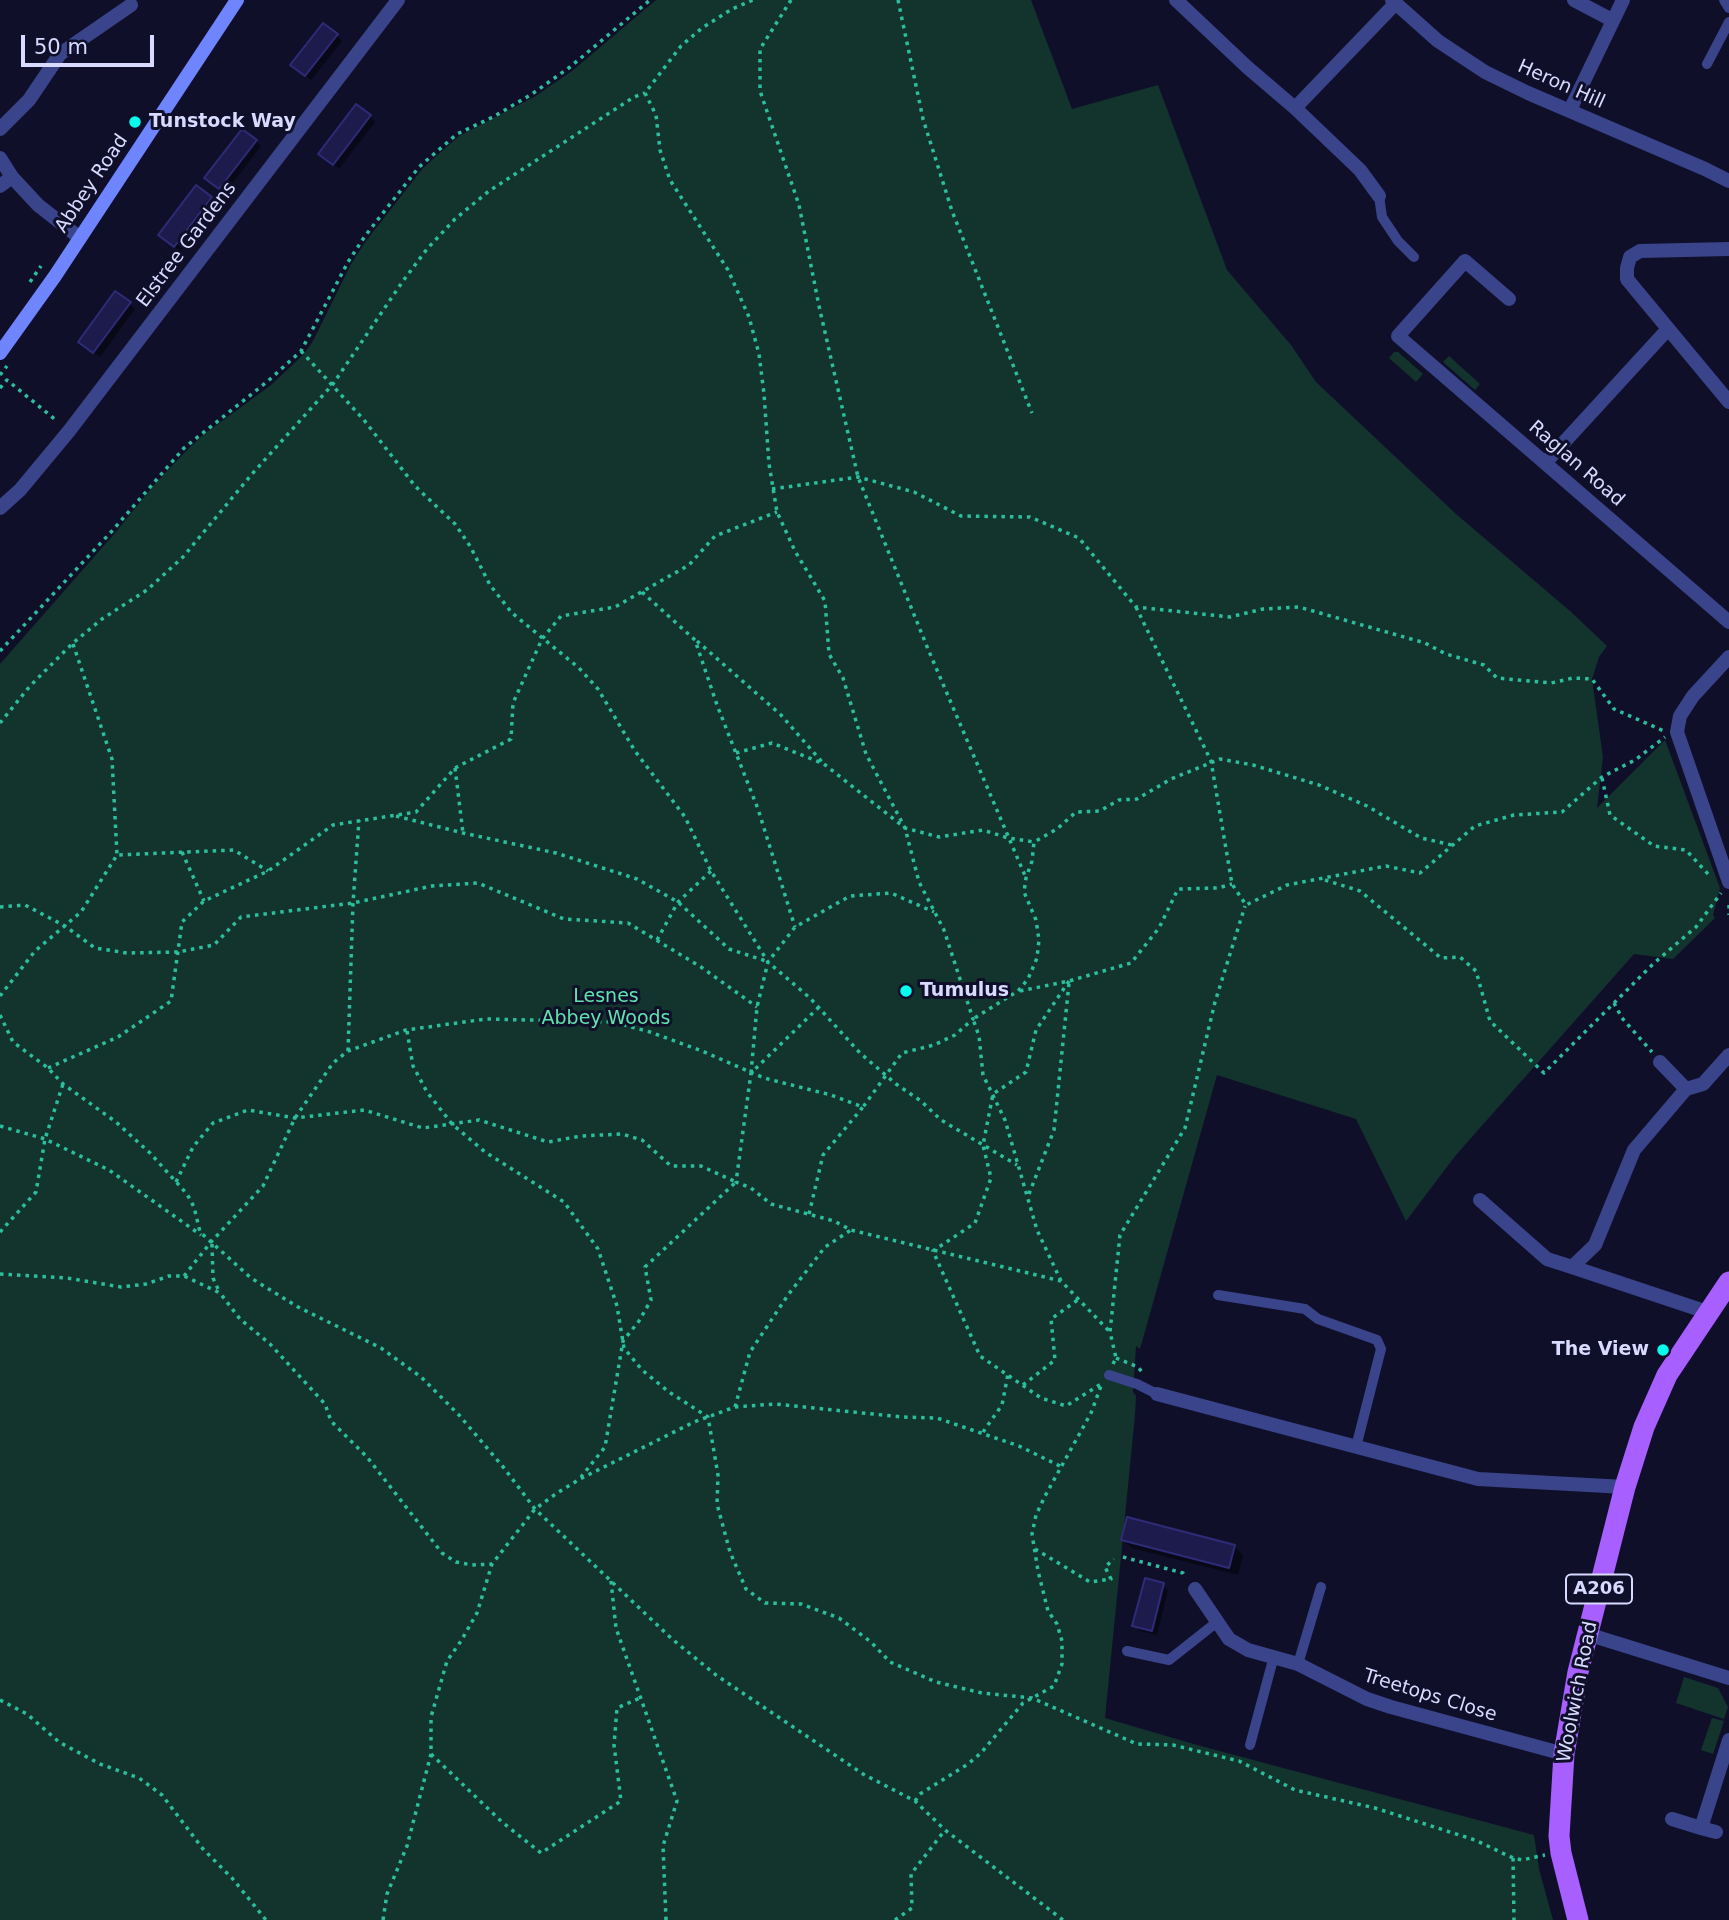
<!DOCTYPE html>
<style>
body{margin:0}
#map{position:relative;width:1729px;height:1920px;overflow:hidden;background:#100f2a;font-family:"DejaVu Sans",sans-serif}
canvas{display:block}
.scale{position:absolute;left:21px;top:35px;width:133px;height:32px;box-sizing:border-box;border:4px solid #d8daff;border-top:0;padding-left:9px;font-size:21px;line-height:24px;white-space:nowrap;color:#d8daff;-webkit-text-stroke:5px #100f2a;paint-order:stroke}
</style>
<div id="map">
<canvas width="1729" height="1920"></canvas>
<div class="scale">50 m</div>
</div>
<script>
const ctx = document.querySelector('canvas').getContext('2d');
ctx.lineJoin = 'round';
function fill(path, color) { ctx.fillStyle = color; ctx.fill(path, 'evenodd'); }
const toPath = rows => new Path2D(rows.map(r => 'M' + r).join(''));
function stroke(path, color, width, dash) { ctx.strokeStyle = color; ctx.lineWidth = width; ctx.lineCap = dash ? 'butt' : 'round'; ctx.setLineDash(dash || []); ctx.stroke(path); }
function label(font, color, halo, rows, align = 'center') {
  ctx.font = font + ' "DejaVu Sans",sans-serif'; ctx.lineWidth = 6; ctx.setLineDash([]); ctx.textBaseline = 'middle'; ctx.strokeStyle = halo; ctx.fillStyle = color; for (const [text, x, y, turn = 0] of rows) {
    ctx.save(); ctx.translate(x, y); ctx.rotate((+turn || 0) * Math.PI / 180); ctx.textAlign = isNaN(turn) ? turn : align; if (halo) ctx.strokeText(text, 0, 0); ctx.fillText(text, 0, 0); ctx.restore();
  }
}
const green = toPath([
 [656,0,1031,0,1072,109,1158,85,1227,270,1291,345,1316,382,1456,514,1570,611,1607,646,1599,657,1592,679,1603,757,1597,808,1665,740,1720,888,1713,915,1715,918,1673,959,1634,954,1456,1155,1406,1221,1356,1119,1217,1075,1140,1349,1136,1346,1133,1392,1136,1396,1135,1415,1105,1718,1197,1745,1534,1835,1539,1869,1553,1920,0,1920,0,664,115,533,153,486,187,450,203,435,271,385,303,355,313,341,351,264,366,241,423,168,459,136,534,97,572,71],
 [1394,352,1398,352,1423,374,1416,382,1389,358],
 [1449,356,1480,384,1475,390,1443,362],
 [1684,1677,1718,1688,1728,1707,1724,1719,1676,1703],
 [1712,1718,1724,1721,1713,1754,1701,1750]
]);
const shadow = toPath([
 [336,35,342,41,311,80,298,70],
 [370,116,375,122,339,169,326,159],
 [256,141,261,146,225,193,212,183],
 [211,198,216,204,180,251,166,240],
 [130,304,135,309,100,357,86,347],
 [1123,1540,1234,1546,1243,1555,1238,1575,1132,1548],
 [1163,1585,1168,1590,1157,1635,1140,1631,1134,1625]
]);
const building = toPath([
 [323,23,338,34,305,76,290,65,323,23],
 [356,104,371,115,333,165,318,154,356,104],
 [242,129,257,140,219,189,204,178,242,129],
 [196,185,212,197,174,247,158,235,196,185],
 [115,291,131,302,93,353,78,342,115,291],
 [1127,1517,1235,1545,1229,1568,1121,1540,1127,1517],
 [1145,1578,1164,1583,1152,1631,1132,1626,1145,1578]
]);
const path = toPath([
 [791,0,760,49,760,91,799,205,819,306,858,477,928,649,1026,878],
 [898,0,923,119,952,211,1032,413],
 [30,282,41,266],
 [301,351,364,420,415,486,455,524,470,546,490,585,512,613,579,668,598,689,635,751,685,817,711,871,768,962,810,998,860,1053,896,1084,921,1101,941,1120,1017,1165],
 [0,375,7,366],
 [0,388,7,380,57,421],
 [772,489,858,477,914,492,961,516,1030,517,1079,538,1136,607,1230,617,1263,609,1299,607,1425,643,1446,654,1484,665,1497,678,1551,683,1573,678,1592,679,1614,709,1664,731],
 [642,592,695,640,717,705,758,809,795,927],
 [1136,607,1211,761,1232,884,1246,905,1287,885,1386,866,1420,873,1475,826,1514,815,1562,812,1602,777,1635,760,1665,737],
 [697,641,781,715,822,762],
 [73,644,112,759,117,855],
 [0,651,112,531,184,448,268,381,301,351,348,262,365,236,419,167,457,134,493,117,532,94,570,67,650,0],
 [0,723,30,686,73,643,102,619,147,590,183,557,252,474,333,384,403,281,427,249,455,219,489,191,634,97,645,93],
 [736,753,772,743,824,764,905,828,939,837,983,830,1008,838,1034,842],
 [455,768,463,833],
 [1602,778,1610,815,1654,846,1686,850,1708,874],
 [396,816,463,833,556,853,637,879,678,902,729,949,766,961],
 [182,852,204,901],
 [1325,880,1360,891,1441,958,1460,957,1476,971,1490,1021,1544,1073,1653,964,1696,927,1721,893],
 [1729,905,1729,915],
 [0,907,25,905,65,926,95,948,127,953,178,952,214,945,241,917,353,903,432,886,478,883,564,919,628,923,701,967,757,1007],
 [657,940,678,902,711,871],
 [1069,981,1036,1030,1026,1072,993,1094,983,1145,991,1178,975,1223,933,1251,980,1356,1041,1398,1066,1406,1101,1384],
 [1020,991,1069,981,1131,963,1159,928,1178,889,1218,888,1232,884],
 [0,996,35,951,81,912,117,855,234,850,268,871],
 [1614,1003,1622,1018,1652,1052],
 [819,1007,751,1073,736,1182,751,1188,771,1204,834,1221,851,1230,1061,1281,1109,1331],
 [0,1015,13,1042,48,1068,63,1084,116,1122,150,1153,187,1194,194,1207,200,1232,251,1278,267,1288,298,1307,381,1348,421,1377,459,1415,504,1468,535,1509,672,1639,716,1675,863,1774,915,1801,945,1830,1063,1920],
 [407,1031,413,1066,427,1092,452,1124,485,1152,564,1202,598,1249,617,1306,624,1348,642,1370,669,1392,708,1417,718,1475,717,1504,730,1552,746,1589,765,1603,801,1604,839,1618,871,1642,890,1662,936,1682,982,1693,1032,1698,1137,1744,1173,1745,1239,1761,1295,1790,1375,1808,1475,1840,1513,1858,1522,1860,1545,1855],
 [348,1051,353,903,359,820],
 [48,1068,118,1037,171,1001,182,922,204,901,268,871,333,825,416,812,455,768,511,739,513,703,542,639,561,616,615,607,689,565,715,536,777,512],
 [751,1073,757,1007,768,962,795,927,850,896,891,893,934,912],
 [0,1126,45,1139,109,1170,201,1235],
 [176,1182,193,1147,213,1123,248,1110,295,1118,364,1110,423,1128,479,1120,548,1142,581,1136,622,1134,642,1140,671,1166,701,1166,736,1182,645,1267,651,1300,639,1321,623,1341,605,1447,581,1477],
 [1029,1194,1054,1130,1069,983],
 [809,1214,823,1155,863,1107],
 [0,1232,36,1192,45,1139,63,1084],
 [212,1244,213,1278,219,1291],
 [0,1274,67,1278,121,1287,146,1284,169,1276,184,1276,220,1293,240,1319,270,1344,325,1404,331,1421,367,1457,442,1553,456,1562,472,1565,492,1564],
 [184,1276,211,1242,263,1186,295,1118,333,1063,348,1051,406,1030,486,1019,613,1022,650,1032,702,1051,764,1078,831,1095,863,1107,902,1053,934,1045,955,1035,973,1019,944,930,919,882,905,828,866,754,843,678,829,654,825,601,795,551,777,512,769,464,764,394,759,354,749,317,728,270,670,180,660,150,656,115,645,93,681,46,702,28,732,9,753,0],
 [1061,1281,1037,1230,1005,1120,983,1075,979,1036,973,1019,1018,991,1028,979,1037,958,1039,940,1036,920,1024,892,1026,878,1032,861,1034,842,1057,829,1076,812,1100,811,1119,800,1137,799,1171,779,1220,759,1253,765,1319,785,1367,806,1421,838,1452,845],
 [1116,1358,1138,1367,1142,1372],
 [1113,1364,1116,1358,1110,1332,1120,1235,1185,1128,1215,1002,1245,906],
 [1023,1385,1055,1360,1051,1319,1079,1299],
 [735,1407,750,1352,788,1295,825,1247,851,1230],
 [983,1432,1002,1405,1008,1374],
 [1035,1549,1090,1582,1111,1579,1105,1567,1114,1559],
 [1123,1557,1183,1573,1186,1577],
 [611,1581,616,1628,677,1801,663,1846,666,1920],
 [0,1700,27,1714,59,1742,100,1764,139,1778,162,1795,203,1849,232,1878,266,1920],
 [431,1754,502,1822,541,1853,621,1801,614,1745,617,1708,640,1698],
 [915,1801,920,1794,968,1764,981,1753,1023,1703,1054,1686,1062,1664,1062,1641,1057,1624,1048,1611,1038,1571,1032,1534,1036,1515,1045,1496,1091,1413,1101,1386],
 [1513,1858,1514,1920],
 [383,1920,387,1894,407,1846,431,1754,431,1717,447,1661,461,1641,477,1613,492,1564,535,1509,557,1493,580,1479,694,1422,735,1407,775,1404,902,1417,937,1418,1019,1446,1062,1467],
 [895,1920,912,1908,911,1874,945,1830]
]);
const lane = toPath([
 [1724,0,1729,8],
 [1707,64,1729,22],
 [1379,196,1382,217,1398,241,1414,257],
 [1218,1295,1305,1309,1318,1319,1377,1340,1381,1349,1356,1447],
 [1109,1375,1137,1384,1157,1394],
 [1127,1651,1169,1660,1217,1622],
 [1298,1664,1321,1587],
 [1250,1745,1274,1656]
]);
const street = toPath([
 [1176,0,1247,67,1295,108],
 [1392,0,1438,41,1485,72,1528,93,1705,169,1729,181],
 [1574,0,1612,20],
 [1570,110,1623,0],
 [0,129,29,100,60,54,131,5],
 [0,158,12,177,38,205,80,238],
 [0,186,12,177],
 [1379,196,1360,170,1295,108,1395,4],
 [1729,249,1640,251,1630,257,1627,268,1627,279,1636,290,1729,402],
 [1509,299,1465,261,1398,336,1729,622],
 [1545,463,1668,329],
 [0,508,20,490,69,431,398,0],
 [1729,657,1693,696,1680,716,1677,732,1729,882],
 [1660,1062,1686,1089],
 [1480,1200,1547,1259,1572,1267,1595,1245,1634,1150,1686,1089,1703,1084,1729,1055],
 [1572,1267,1707,1312],
 [1157,1394,1478,1479,1625,1487],
 [1195,1589,1229,1639,1248,1650,1298,1664,1367,1699,1391,1707,1564,1754],
 [1587,1634,1729,1678],
 [1672,1819,1701,1828,1729,1740],
 [1701,1828,1716,1832]
]);
const secondary = toPath([
 [0,353,55,276,237,0]
]);
const primary = toPath([
 [1578,1920,1561,1853,1559,1836,1564,1754,1578,1672,1625,1487,1644,1427,1667,1375,1729,1282]
]);
const markers = [
 [135,122,7,"#04ffee"],
 [906,991,7,"#04ffee"],
 [1663,1350,7,"#04ffee"]
];
const shields = [
 [1599,1589,66]
];
const shieldNames = [
 ["A206",1599,1589]
];
const streetNames = [
 ["Heron Hill",1561,85,24],
 ["Abbey Road",92,184,-56],
 ["Elstree Gardens",187,245,-53],
 ["Raglan Road",1576,464,41],
 ["Woolwich Road",1578,1692,-79],
 ["Treetops Close",1430,1696,17]
];
const poiNames = [
 ["Tunstock Way",149,122],
 ["Tumulus",920,991],
 ["The View",1649,1350,"right"]
];
const parkNames = [
 ["Lesnes",606,997],
 ["Abbey Woods",606,1019]
];
fill(green, '#12342d');
fill(shadow, '#0007');
fill(building, '#1d1b4b');
stroke(building, '#2e2c78', 2);
stroke(path, '#2cbf9e', 3.5, [3.5, 5]);
stroke(lane, '#39448a', 10);
stroke(street, '#39448a', 14);
stroke(secondary, '#6f84ff', 14);
stroke(primary, '#a85fff', 21);
for (const [x, y, r, color] of markers) { const dot = new Path2D(); dot.arc(x, y, r, 0, 2 * Math.PI); ctx.fillStyle = color; ctx.fill(dot); stroke(dot, '#100f2a', 2.5); }
for (const [x, y, w] of shields) { const box = new Path2D(); box.roundRect(x - w / 2, y - 14.5, w, 29, 5); ctx.fillStyle = '#100f2a'; ctx.fill(box); stroke(box, '#d8daff', 2); }
label('bold 18px', '#d8daff', null, shieldNames);
label('19px', '#d8daff', '#100f2a', streetNames);
label('bold 19px', '#d8daff', '#100f2a', poiNames, 'left');
label('19px', '#5fe4ac', '#100f2a', parkNames);
</script>
